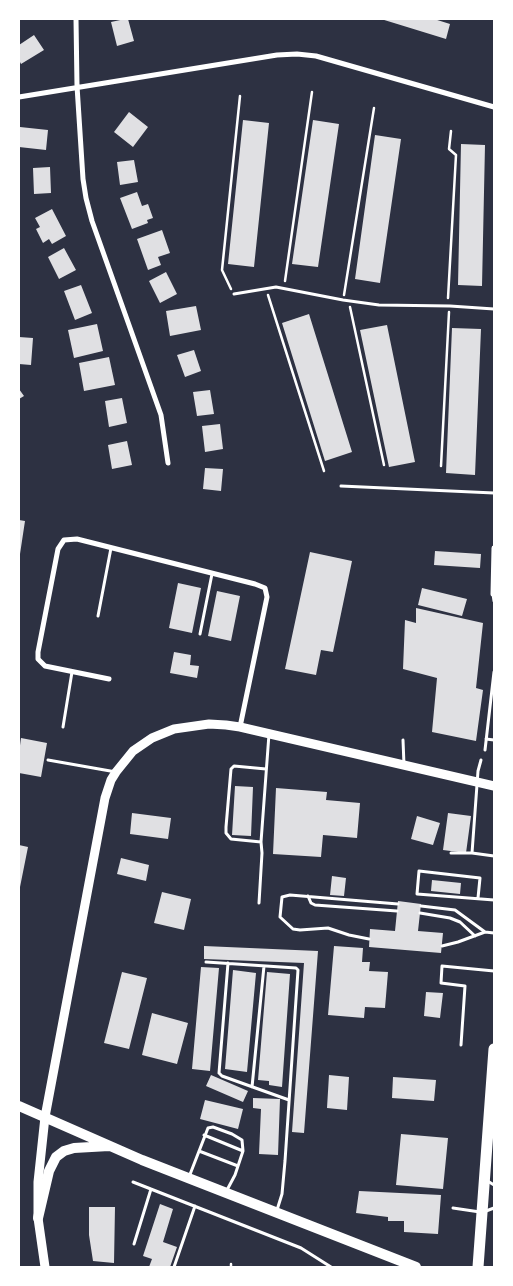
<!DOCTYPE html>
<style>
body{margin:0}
#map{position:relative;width:513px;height:1286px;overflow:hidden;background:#2d3142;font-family:"IBM Plex Sans",sans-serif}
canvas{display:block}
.frame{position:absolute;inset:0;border:20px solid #fff;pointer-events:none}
</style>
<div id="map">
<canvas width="513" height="1286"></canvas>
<div class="frame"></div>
</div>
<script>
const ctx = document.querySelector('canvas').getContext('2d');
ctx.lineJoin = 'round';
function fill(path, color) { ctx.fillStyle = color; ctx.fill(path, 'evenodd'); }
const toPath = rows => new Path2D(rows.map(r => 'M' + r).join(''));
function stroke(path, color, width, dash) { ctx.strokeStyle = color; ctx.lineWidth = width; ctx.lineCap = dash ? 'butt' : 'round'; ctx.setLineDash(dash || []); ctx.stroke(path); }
const building = toPath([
 [125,19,128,19,134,41,117,46,111,22],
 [381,19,434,19,450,24,446,39],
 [34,35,44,50,21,64,19,60,19,45],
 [129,112,148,127,133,147,114,132],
 [243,120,269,123,254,267,228,264],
 [313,120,339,124,318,267,292,264],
 [20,127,48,130,46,150,19,147],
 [375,135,401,139,380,283,355,279],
 [461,144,485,145,482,286,458,285],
 [134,160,138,182,120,185,117,162],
 [50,167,51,193,34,194,33,168],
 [137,192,142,206,148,204,153,218,147,220,148,223,132,229,120,198],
 [52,209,66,236,52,244,49,239,43,243,36,229,40,227,35,218],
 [162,230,170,253,158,257,161,265,148,270,137,239],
 [64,248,76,270,59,279,48,257],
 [166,272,177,294,160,303,149,281],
 [81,285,92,313,75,320,64,291],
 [196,306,201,330,170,336,166,311],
 [309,314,352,452,325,461,282,323],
 [97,324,103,351,74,358,68,330],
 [387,325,415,462,389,467,360,330],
 [452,328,481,329,475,475,446,473],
 [19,337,33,338,31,365,19,364],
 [194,350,201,371,185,377,177,355],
 [109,357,115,385,84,391,79,363],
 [19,389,24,396,19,399],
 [210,390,214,414,197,416,193,392],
 [122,398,127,423,109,427,105,401],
 [220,424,223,449,205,452,202,426],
 [127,441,132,465,112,469,108,445],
 [205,468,223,469,221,491,203,489],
 [19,520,25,521,20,554,19,554],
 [435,551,481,554,480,568,434,565],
 [310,552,352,561,333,652,321,650,316,675,285,669],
 [178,583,201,588,192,633,169,628],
 [422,588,467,599,462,616,418,605],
 [217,591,240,596,231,641,208,636],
 [416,608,483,623,476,688,483,690,476,741,432,732,437,678,403,669,405,620,416,623],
 [174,652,191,655,190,665,199,666,197,678,170,673],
 [21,738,47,743,41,777,19,773,19,753],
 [235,786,253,787,251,836,232,835],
 [276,788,327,792,326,800,360,803,357,838,323,835,321,857,273,854],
 [132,813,171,818,168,839,130,834],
 [448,813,471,816,466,853,443,850],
 [417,816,440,823,433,845,411,839],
 [19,845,28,847,20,887,19,887],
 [121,858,149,865,146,881,117,874],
 [332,876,346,878,344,896,330,895],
 [432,880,461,883,460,894,431,891],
 [162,892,191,899,184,930,154,923],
 [398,901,421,904,418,931,443,933,441,953,369,947,370,929,395,931],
 [204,946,318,951,304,1133,292,1132,304,963,204,959],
 [334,946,363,948,362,962,370,962,369,971,388,972,385,1008,365,1007,364,1018,328,1015],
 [201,967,219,968,210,1071,192,1069],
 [233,970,256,973,247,1072,225,1069],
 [122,972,147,978,129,1049,104,1043],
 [267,972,290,974,282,1087,269,1085,269,1081,258,1080],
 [426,992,443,993,440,1018,424,1016],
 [152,1013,188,1023,177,1064,142,1055],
 [211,1075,248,1091,243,1102,206,1086],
 [329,1075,349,1077,347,1110,327,1108],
 [393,1077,436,1080,434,1101,392,1098],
 [253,1098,280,1099,278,1155,259,1154,261,1109,253,1108],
 [205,1100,243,1109,238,1129,200,1119],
 [401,1134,448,1138,443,1189,396,1185],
 [359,1191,441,1195,438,1234,404,1232,404,1221,388,1221,388,1217,356,1213],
 [160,1204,173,1209,163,1242,177,1247,170,1267,149,1267,152,1259,143,1256],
 [89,1207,115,1207,114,1263,93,1261,89,1235]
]);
const path = toPath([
 [285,281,312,92],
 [231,289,222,270,240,96],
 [268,295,324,471],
 [344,295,374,108],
 [448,298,456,155,449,149,451,131],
 [350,307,384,465],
 [441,466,449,312],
 [231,1267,231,1264]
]);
const service = toPath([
 [234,294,276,287,343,300,379,305,450,306,494,309],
 [341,486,494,493],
 [493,594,494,601],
 [98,616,111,548],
 [200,634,212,574],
 [63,727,72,672],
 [486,739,494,740],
 [403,740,404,765],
 [485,750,494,672],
 [48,760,116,772],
 [481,760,478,771,472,853,494,856],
 [261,842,231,839,226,833,226,827,231,769,234,766,266,769],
 [451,853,472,853],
 [308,896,311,903,315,905,397,911],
 [478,898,480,878,419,871,417,894,494,900],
 [259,903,262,853,261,842,269,734],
 [421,906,455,910,485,932],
 [420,913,450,918,460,922,475,936],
 [369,939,349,935,328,928,300,930,293,929,280,917,282,897,290,895,398,904],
 [442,946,458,942,485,932,494,933],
 [206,962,296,968,298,970,285,1161,282,1194,277,1210],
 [228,963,219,1073,222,1076,289,1100],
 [461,1045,465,986,441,983,442,966,494,971],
 [252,1087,264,966],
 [204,1135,243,1151],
 [199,1151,238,1166],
 [189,1177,208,1128,213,1127,232,1134,242,1140,243,1151,235,1175,227,1190],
 [486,1180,494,1185],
 [133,1182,301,1248,331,1267],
 [453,1208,480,1212],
 [486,1211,494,1208],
 [134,1244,151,1189],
 [174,1267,195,1206]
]);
const minor = toPath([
 [76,19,77,86,83,179,86,198,92,221,161,415,168,463],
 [19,97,277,55,297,54,316,56,494,107],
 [494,548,493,594,494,594],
 [109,679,45,666,38,659,38,652,58,549,64,540,77,539,255,584,265,588,267,597,240,727]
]);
const tertiary = toPath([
 [45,1267,38,1218,38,1182,45,1117,105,798,111,780,116,772,133,751,152,738,174,729,209,724,226,725,240,727,494,786]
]);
const secondary = toPath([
 [19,1106,142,1160,416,1267],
 [38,1218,49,1171,56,1157,64,1151,74,1148,109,1146]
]);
const primary = toPath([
 [478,1267,494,1049]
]);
fill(building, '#e0e0e3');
stroke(path, '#fff', 2.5);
stroke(service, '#fff', 3);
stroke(minor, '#fff', 5);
stroke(tertiary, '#fff', 9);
stroke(secondary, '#fff', 10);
stroke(primary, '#fff', 11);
</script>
